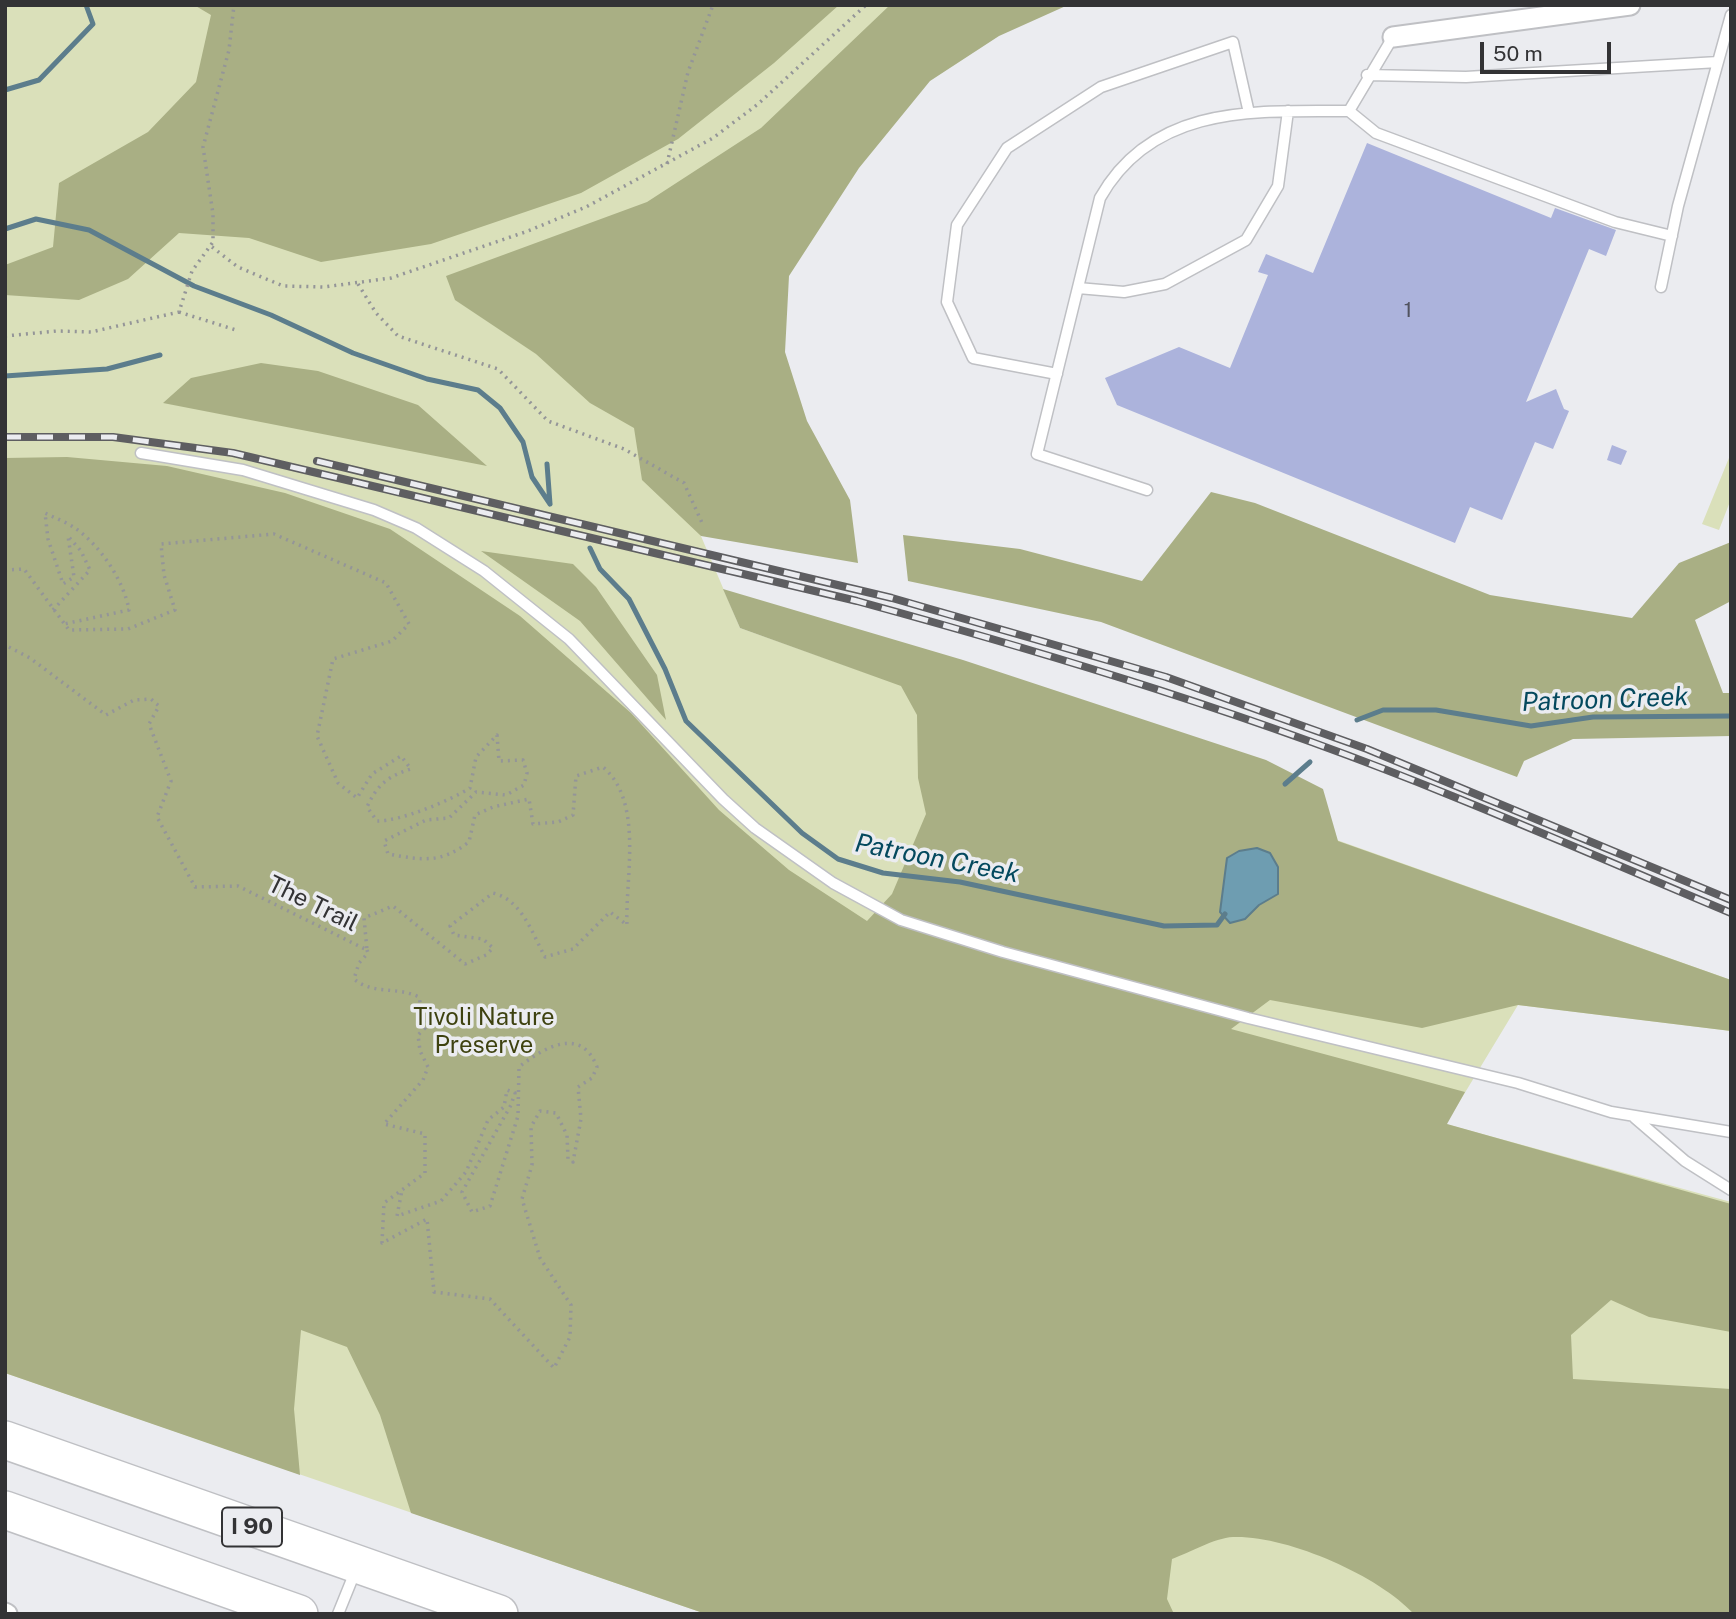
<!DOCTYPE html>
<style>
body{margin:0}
#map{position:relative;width:1736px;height:1619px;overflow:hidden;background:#ebecf0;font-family:"Public Sans",sans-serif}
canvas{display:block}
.frame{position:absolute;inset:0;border:7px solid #333335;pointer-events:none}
.scale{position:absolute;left:1480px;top:42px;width:131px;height:32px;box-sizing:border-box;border:4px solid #333335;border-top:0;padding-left:9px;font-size:21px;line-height:24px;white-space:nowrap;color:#333335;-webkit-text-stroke:5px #ebecf0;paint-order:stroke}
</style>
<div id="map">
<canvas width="1736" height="1619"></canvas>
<div class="frame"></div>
<div class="scale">50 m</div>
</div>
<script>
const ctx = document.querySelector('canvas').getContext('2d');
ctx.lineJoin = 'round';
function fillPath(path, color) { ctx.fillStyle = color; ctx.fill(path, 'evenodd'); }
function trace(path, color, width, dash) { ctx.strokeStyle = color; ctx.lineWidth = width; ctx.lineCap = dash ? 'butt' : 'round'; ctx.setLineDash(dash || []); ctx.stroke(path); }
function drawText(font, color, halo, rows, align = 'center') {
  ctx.font = font + ' "Public Sans",sans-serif'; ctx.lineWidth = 7; ctx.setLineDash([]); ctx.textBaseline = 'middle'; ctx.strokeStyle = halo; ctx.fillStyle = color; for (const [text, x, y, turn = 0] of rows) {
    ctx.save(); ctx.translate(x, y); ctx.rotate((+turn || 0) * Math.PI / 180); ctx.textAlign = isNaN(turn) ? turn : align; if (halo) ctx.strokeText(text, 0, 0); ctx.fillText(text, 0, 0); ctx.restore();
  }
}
const green = new Path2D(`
 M5 5H921L670 463 740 628 1731 980V1031L1518 1005 1446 1124 1731 1202V1614H706L5 1373Z
 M1731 453V499L1719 530 1702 524Z`);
const forest = new Path2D(`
 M194 5H839L774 63 678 139 581 193 431 244 321 262 249 238 179 233 128 279 79 300 5 295V265L53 247 59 183 148 132 196 82 211 15Z
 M890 5H1068L999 36 930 81 859 168 789 276 785 352 807 421 850 500 858 563 701 536 642 480 634 428 590 403 536 354 455 300 446 276 647 202 761 128Z
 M261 363 318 371 418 405 487 466 163 403 191 378Z
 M67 457 167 466 285 493 390 529 520 616 631 713 719 810 789 870 867 921 892 894 926 814 918 778 917 715 901 686 740 628 723 589 963 660 1266 760 1323 789 1338 841 1731 980V1031L1518 1005 1422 1028 1270 1000 1231 1029 1465 1092 1447 1124 1731 1204V1332L1649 1317 1611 1300 1571 1335 1573 1379 1731 1389V1614H1414C1378 1575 1286 1535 1233 1537 1214 1538 1189 1553 1172 1559L1167 1599 1174 1614H706L411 1513 380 1415 347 1347 301 1330 294 1409 300 1475 5 1373V458Z
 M1211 492 1255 503 1490 595 1632 618 1679 563 1731 542V601L1695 620 1723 693H1731V736L1573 739 1524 761 1517 777 1101 622 908 581 903 535 1020 549 1142 581Z
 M481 551 573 564 596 587 657 675 666 720 580 621Z`);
const water = new Path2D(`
 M1257 848 1270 853 1278 867V894L1259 905 1245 919 1230 923 1220 912 1227 858 1239 851Z`);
const stream = new Path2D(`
 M5 90 39 80 93 24 86 5
 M5 229 36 219 89 230 194 286 271 315 353 353 427 379 478 390 500 408 523 442 532 477 550 504
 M5 376 107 369 160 355
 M547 464 550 504
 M590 548 600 569 629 599 665 669 686 721 802 833 838 859 883 873 960 882 1164 926 1217 925 1225 914
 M1357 720 1383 710H1436L1531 726 1593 717 1731 716
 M1285 784 1310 762`);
const building = new Path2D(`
 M1367 143 1551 218 1555 208 1616 230 1606 256 1589 249 1526 402 1556 389 1564 409 1569 411 1553 449 1535 442 1502 520 1470 507 1455 543 1117 405 1105 378 1179 347 1230 368 1268 275 1258 272 1266 254 1313 273Z
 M1612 445 1627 451 1621 465 1607 460Z`);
const path = new Path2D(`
 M667 164 688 72 713 5
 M212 247 238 267 283 286 324 287 391 278 528 231 586 207 713 138 758 104 866 5
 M358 284 376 313 398 336 498 369 548 421 624 449 684 483 703 525
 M179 312 236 330
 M5 336 57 331 91 332 179 312 192 271 213 242V214L203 147 229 50 234 5
 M5 570 24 569 69 630 128 629 175 610 164 575 161 544 274 534 386 583 409 624 392 641 333 659 317 736 338 783 357 798 372 774 401 756 411 769C388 776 377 785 367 807L377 821C401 821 449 801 470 788L476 757 497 735 499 761 523 760 527 773 524 785 506 795 476 792 449 818 426 820 384 841 388 854C422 860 440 864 469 842L475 815 493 807 529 799 533 824 558 822 573 815 576 776 603 767C644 802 625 878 627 925L610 912 573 949 545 957C532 933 522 900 493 893L450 926 454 935 483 939 493 948 486 955 465 964 393 906 364 918 367 950 238 886 195 887 157 817 171 781 149 724 159 706 151 699 134 700 106 715 30 658 5 645
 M53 610 90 570 81 551 68 536 74 577 63 584 48 539 45 513C55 518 66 522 75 528 100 545 124 581 129 610L64 624
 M367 950 368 953 359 963 354 979C373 995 396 986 419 997L425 1028 418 1035 420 1051 428 1067 423 1080 384 1124 425 1134V1173L384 1203 382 1243 427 1219 434 1292 490 1299 554 1368 570 1337 571 1305 540 1258 522 1199 532 1165 531 1127 540 1111 556 1113 567 1135 568 1159 573 1162 581 1119 578 1087 592 1078 597 1067C581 1025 543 1048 519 1067L518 1116 490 1206 472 1212 462 1192 511 1105 515 1093 507 1090 504 1107 488 1120 466 1172 441 1201 397 1216 402 1190`);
const service = new Path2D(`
 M1393 37 1349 111 1376 133 1615 222 1672 236
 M1367 75 1466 77 1718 62
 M1661 287 1678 206 1731 15
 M1078 288 1124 292 1165 284 1246 240 1278 186 1288 111
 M1057 374 973 358 947 302 957 225 1007 148 1101 87 1233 42 1249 113
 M141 453 243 470 374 510 416 528 484 571 569 639 723 799 755 828 833 883 901 920 1003 952 1248 1018 1518 1083 1611 1112 1731 1132
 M1147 490 1037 454 1100 198C1153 104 1255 111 1349 111
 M1635 1118 1685 1161 1731 1190
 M338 1614 355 1572`);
const minor = new Path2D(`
 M1393 37 1630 5
 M5 1613 7 1614`);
const motorway = new Path2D(`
 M5 1440 499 1614
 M5 1510 299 1614`);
const rail = new Path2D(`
 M5 437H113L233 453 857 601C1058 656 1259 717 1452 796 1546 834 1638 874 1731 913
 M317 461 892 598 1166 677 1367 749 1731 900`);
const numberNames = [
 ["1",1408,311]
];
const shields = [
 [252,1527,60]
];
const shieldNames = [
 ["I 90",252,1527]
];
const streetNames = [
 ["The Trail",313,904,26]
];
const parkNames = [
 ["Tivoli Nature",484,1018],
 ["Preserve",484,1046]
];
const waterNames = [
 ["Patroon Creek",1605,700,-2],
 ["Patroon Creek",937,859,11]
];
fillPath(green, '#dae0ba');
fillPath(forest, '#a9af84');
fillPath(water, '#6e9db1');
trace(water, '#5c7d8c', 2);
trace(stream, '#5c7d8c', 5);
fillPath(building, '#acb3dc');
trace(service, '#bfc0c4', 13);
trace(minor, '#bfc0c4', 23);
trace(motorway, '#bfc0c4', 40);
trace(path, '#949598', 3.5, [2, 5]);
trace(service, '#fff', 10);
trace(minor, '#fff', 19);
trace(motorway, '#fff', 37);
trace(rail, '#5e5e61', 8);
trace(rail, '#ebecf0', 5, [16]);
drawText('21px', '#51535f', null, numberNames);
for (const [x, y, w] of shields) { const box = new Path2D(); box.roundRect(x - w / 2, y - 19.5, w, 39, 5); ctx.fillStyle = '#ebecf0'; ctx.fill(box); trace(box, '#333335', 2); }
drawText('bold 23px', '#333335', null, shieldNames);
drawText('24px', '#333335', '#ebecf0', streetNames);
drawText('24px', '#3e4210', '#ebecf0', parkNames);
drawText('italic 26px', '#04495e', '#ebecf0', waterNames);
</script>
